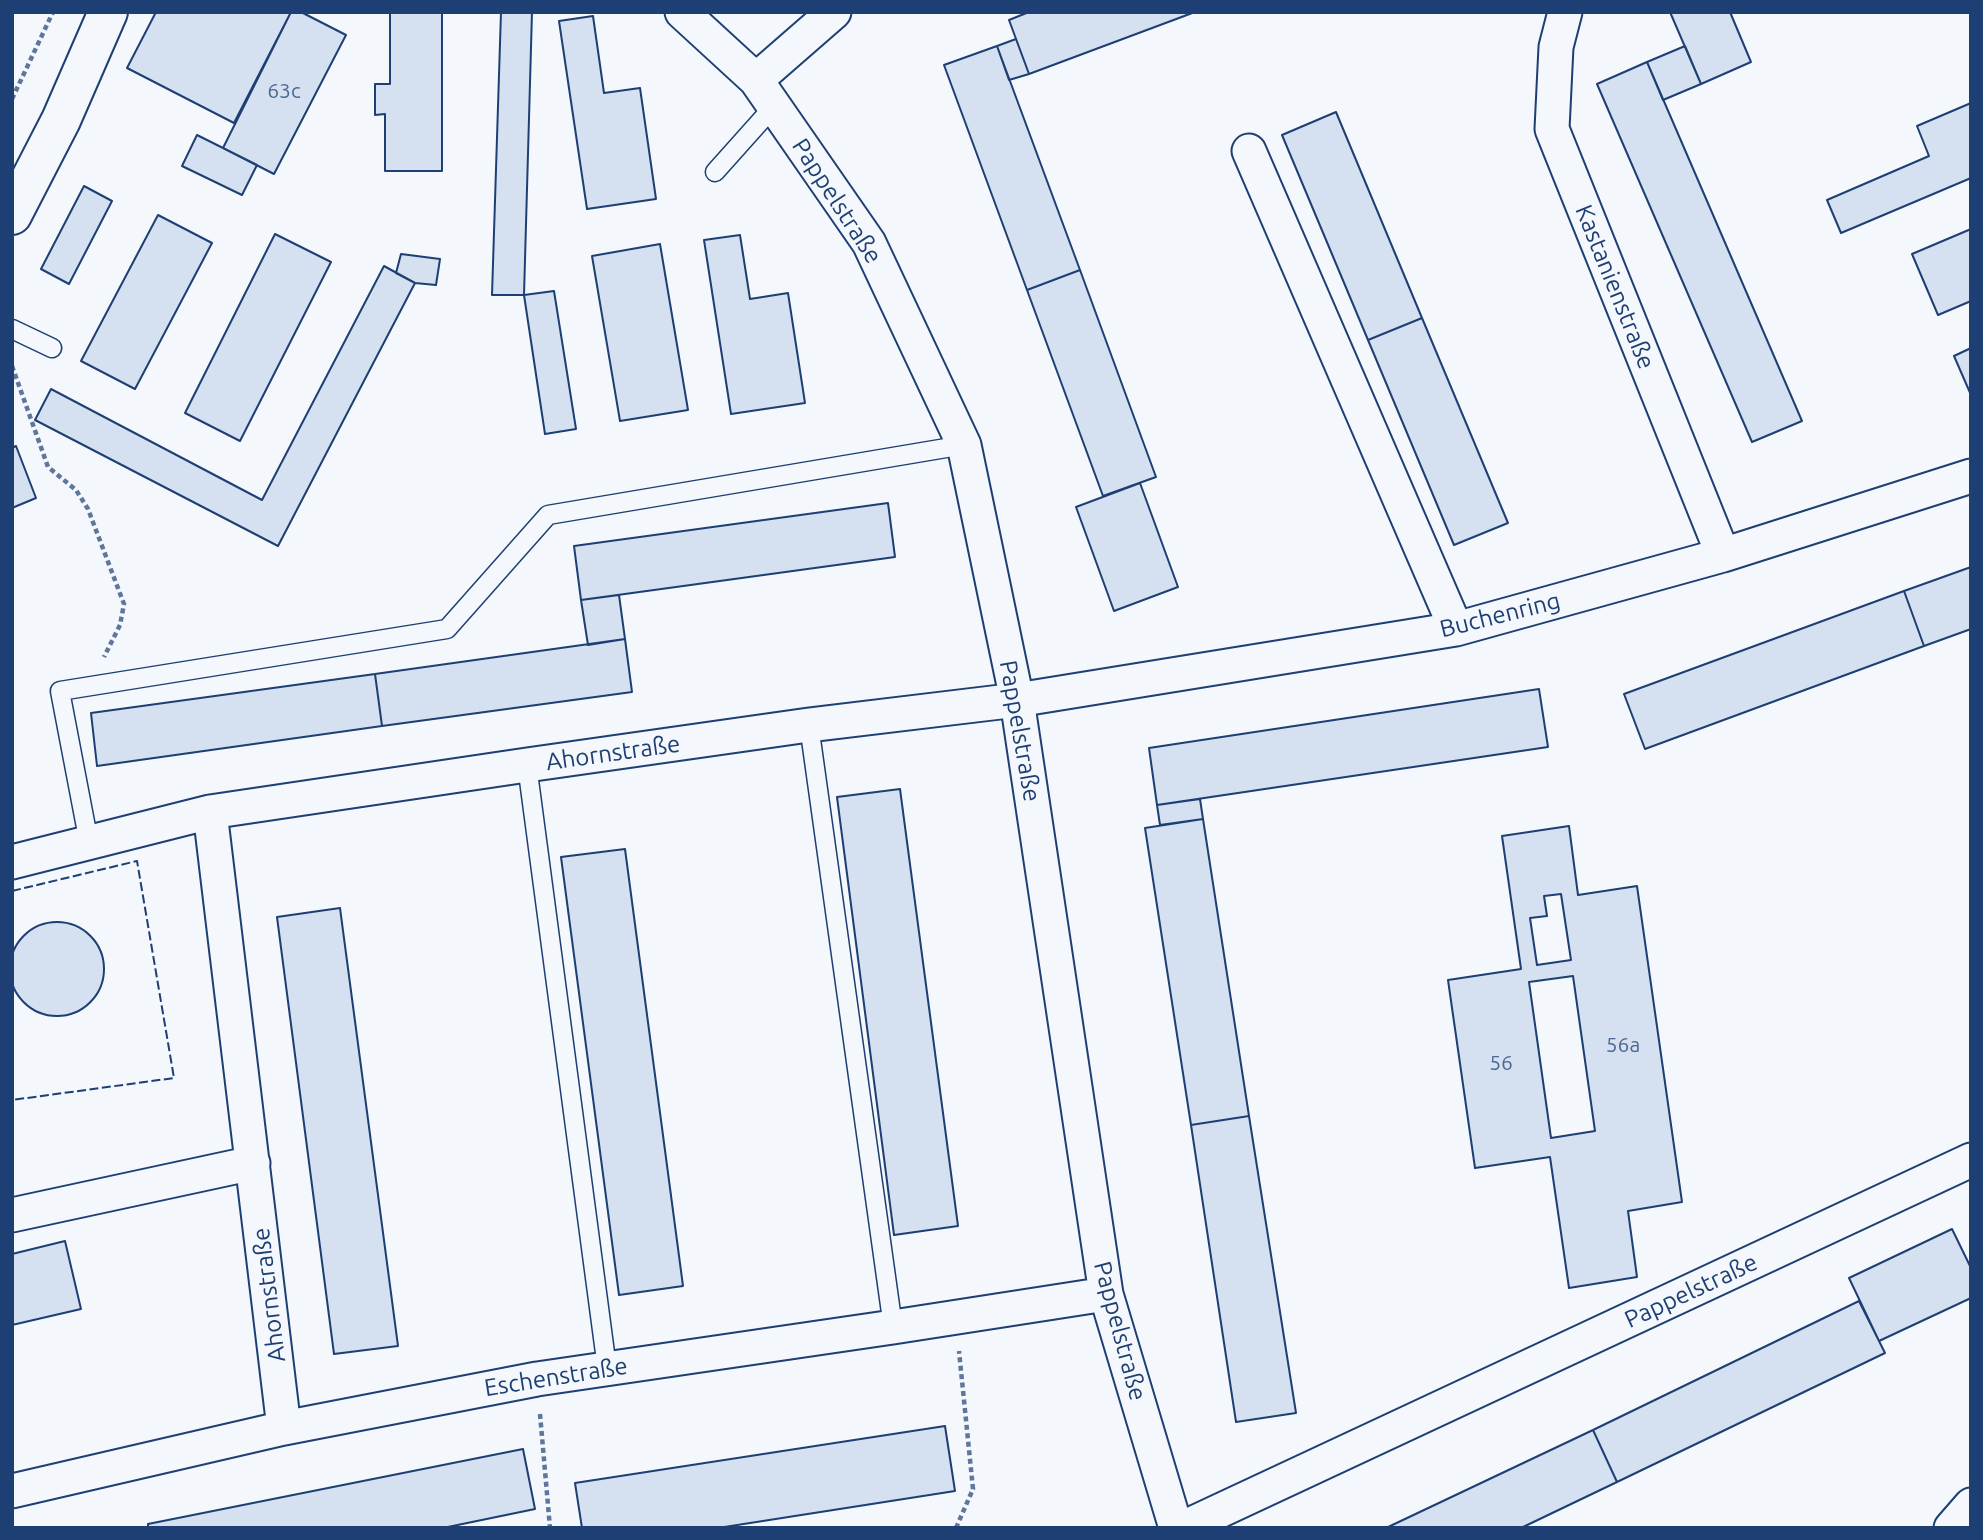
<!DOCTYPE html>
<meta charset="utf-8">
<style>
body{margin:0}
#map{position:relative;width:1983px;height:1540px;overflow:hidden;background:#f4f7fb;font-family:Ubuntu,sans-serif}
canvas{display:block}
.frame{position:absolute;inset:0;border:14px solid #1d3f73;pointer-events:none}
</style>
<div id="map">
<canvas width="1983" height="1540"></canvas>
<div class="frame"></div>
</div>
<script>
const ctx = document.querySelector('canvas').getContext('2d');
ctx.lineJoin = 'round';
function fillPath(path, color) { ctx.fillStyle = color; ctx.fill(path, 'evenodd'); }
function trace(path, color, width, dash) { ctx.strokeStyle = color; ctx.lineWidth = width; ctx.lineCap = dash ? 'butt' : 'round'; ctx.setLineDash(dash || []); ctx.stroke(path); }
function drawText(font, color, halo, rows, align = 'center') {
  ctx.font = font + ' Ubuntu,sans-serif'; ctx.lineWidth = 5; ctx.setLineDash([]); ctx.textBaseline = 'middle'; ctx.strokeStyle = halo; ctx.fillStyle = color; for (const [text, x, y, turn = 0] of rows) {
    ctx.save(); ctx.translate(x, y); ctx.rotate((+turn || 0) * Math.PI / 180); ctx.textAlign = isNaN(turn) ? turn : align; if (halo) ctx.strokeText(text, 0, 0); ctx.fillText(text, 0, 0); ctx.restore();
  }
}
const building = new Path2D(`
 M156 12H291L234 123 127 68Z
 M291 12H301L346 35 274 174 223 148Z
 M390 12H442V171H385V114L375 115V84H390Z
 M501 12H532L524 295H492Z
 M1029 12H1195L1029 74 1009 20Z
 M1670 12H1730L1751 62 1701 84Z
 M593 16 604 93 640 88 656 199 587 209 559 21Z
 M1016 39 1029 74 1009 80 997 46Z
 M997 46 1080 270 1027 290 944 65Z
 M1685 46 1701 84 1663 100 1647 62Z
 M1647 62 1802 421 1752 442 1597 84Z
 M1971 103V178L1841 233 1827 200 1929 156 1917 126Z
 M1336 112 1422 318 1368 340 1282 135Z
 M197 135 257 165 242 195 182 166Z
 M84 186 112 201 69 284 41 269Z
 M158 215 212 243 135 389 81 361Z
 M1971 229V301L1938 315 1912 254Z
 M275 234 331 262 240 441 185 413Z
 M740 235 750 299 788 293 805 403 731 414 704 240Z
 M660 244 688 410 620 421 592 256Z
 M401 254 440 259 436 285 415 283 396 273Z
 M384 266 415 283 278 546 35 420 51 389 262 500Z
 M1080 270 1156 477 1103 496 1027 290Z
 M554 291 576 429 545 434 524 295Z
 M1422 318 1508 523 1454 545 1368 340Z
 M1971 348V395L1954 356Z
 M16 446 36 498 12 508V448Z
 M1140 483 1178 587 1114 611 1076 507Z
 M888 503 895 557 581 600 574 546Z
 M1971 567V629L1924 646 1904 591Z
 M1904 591 1924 646 1645 749 1624 694Z
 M619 595 625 639 588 645 581 600Z
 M625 639 632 692 382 726 375 674Z
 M375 674 382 726 97 766 91 713Z
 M1539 689 1548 747 1157 805 1149 748Z
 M900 789 958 1226 894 1235 837 797Z
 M1200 799 1203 819 1160 825 1157 805Z
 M1203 819 1249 1116 1191 1125 1145 828Z
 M1569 826 1578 895 1637 886 1682 1202 1628 1211 1637 1277 1569 1288 1550 1157 1475 1168 1448 980 1521 969 1502 836ZM1561 894 1571 960 1537 965 1530 918 1547 916 1544 896ZM1573 976 1595 1131 1551 1138 1529 982Z
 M625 849 683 1286 619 1295 561 857Z
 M340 908 398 1346 334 1354 277 917Z
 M10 969a47 47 0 1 1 94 0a47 47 0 1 1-94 0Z
 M1249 1116 1296 1413 1236 1422 1191 1125Z
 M1952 1229 1971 1268V1298L1879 1341 1849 1278Z
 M65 1241 81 1309 12 1325V1254Z
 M1859 1301 1885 1353 1617 1482 1593 1430Z
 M945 1426 955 1491 718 1528H582L575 1483Z
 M1593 1430 1617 1482 1521 1528H1386Z
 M523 1449 535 1509 443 1528H148V1524Z`);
const path = new Path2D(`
 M12 99 53 12
 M12 366 48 467 76 490 88 509 124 604 120 625 104 657
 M540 1414 550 1528
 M956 1528 973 1489 959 1351`);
const lane = new Path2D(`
 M715 172 774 106
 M12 329 52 348
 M809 725 893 1327
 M527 765 607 1368
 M89 843 60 691 447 629 548 515 964 445`);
const street = new Path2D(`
 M682 12 756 80 869 243 964 445 1017 700 1106 1294 1176 1528
 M1565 12 1556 47 1552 129 1723 555
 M756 80 834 12
 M1249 151 1456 629
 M210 812 284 1428
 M12 862 210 812 527 765 809 725 1017 700 1456 629 1723 555 1971 476
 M12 1215 253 1163
 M12 1491 284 1428 537 1379 893 1327 1106 1294
 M1183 1528 1971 1160
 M1951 1528 1971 1505`);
const secondary = new Path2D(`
 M12 215 61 120 108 12`);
const fence = new Path2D(`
 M12 891 137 861 174 1078 12 1100`);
const numberNames = [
 ["63c",284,91],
 ["56a",1623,1045],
 ["56",1501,1063]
];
const streetNames = [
 ["Pappelstraße",837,201,57],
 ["Kastanienstraße",1615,287,68],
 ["Buchenring",1500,615,-14],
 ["Pappelstraße",1020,731,80],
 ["Ahornstraße",613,753,-8],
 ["Pappelstraße",1691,1291,-25],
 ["Ahornstraße",269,1295,-97],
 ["Pappelstraße",1120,1331,75],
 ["Eschenstraße",556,1377,-9]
];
fillPath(building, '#d5e0f0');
trace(building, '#1d3f73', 2);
trace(lane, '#1d3f73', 21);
trace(street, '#1d3f73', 37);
trace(secondary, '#1d3f73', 42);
trace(path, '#5e769c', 4.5, [5, 3.5]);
trace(lane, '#f4f7fb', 18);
trace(street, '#f4f7fb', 33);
trace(secondary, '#f4f7fb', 38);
trace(fence, '#1d3f73', 2, [9, 3.5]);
drawText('21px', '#4b6792', null, numberNames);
drawText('24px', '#1d3f73', '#f4f7fb', streetNames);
</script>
